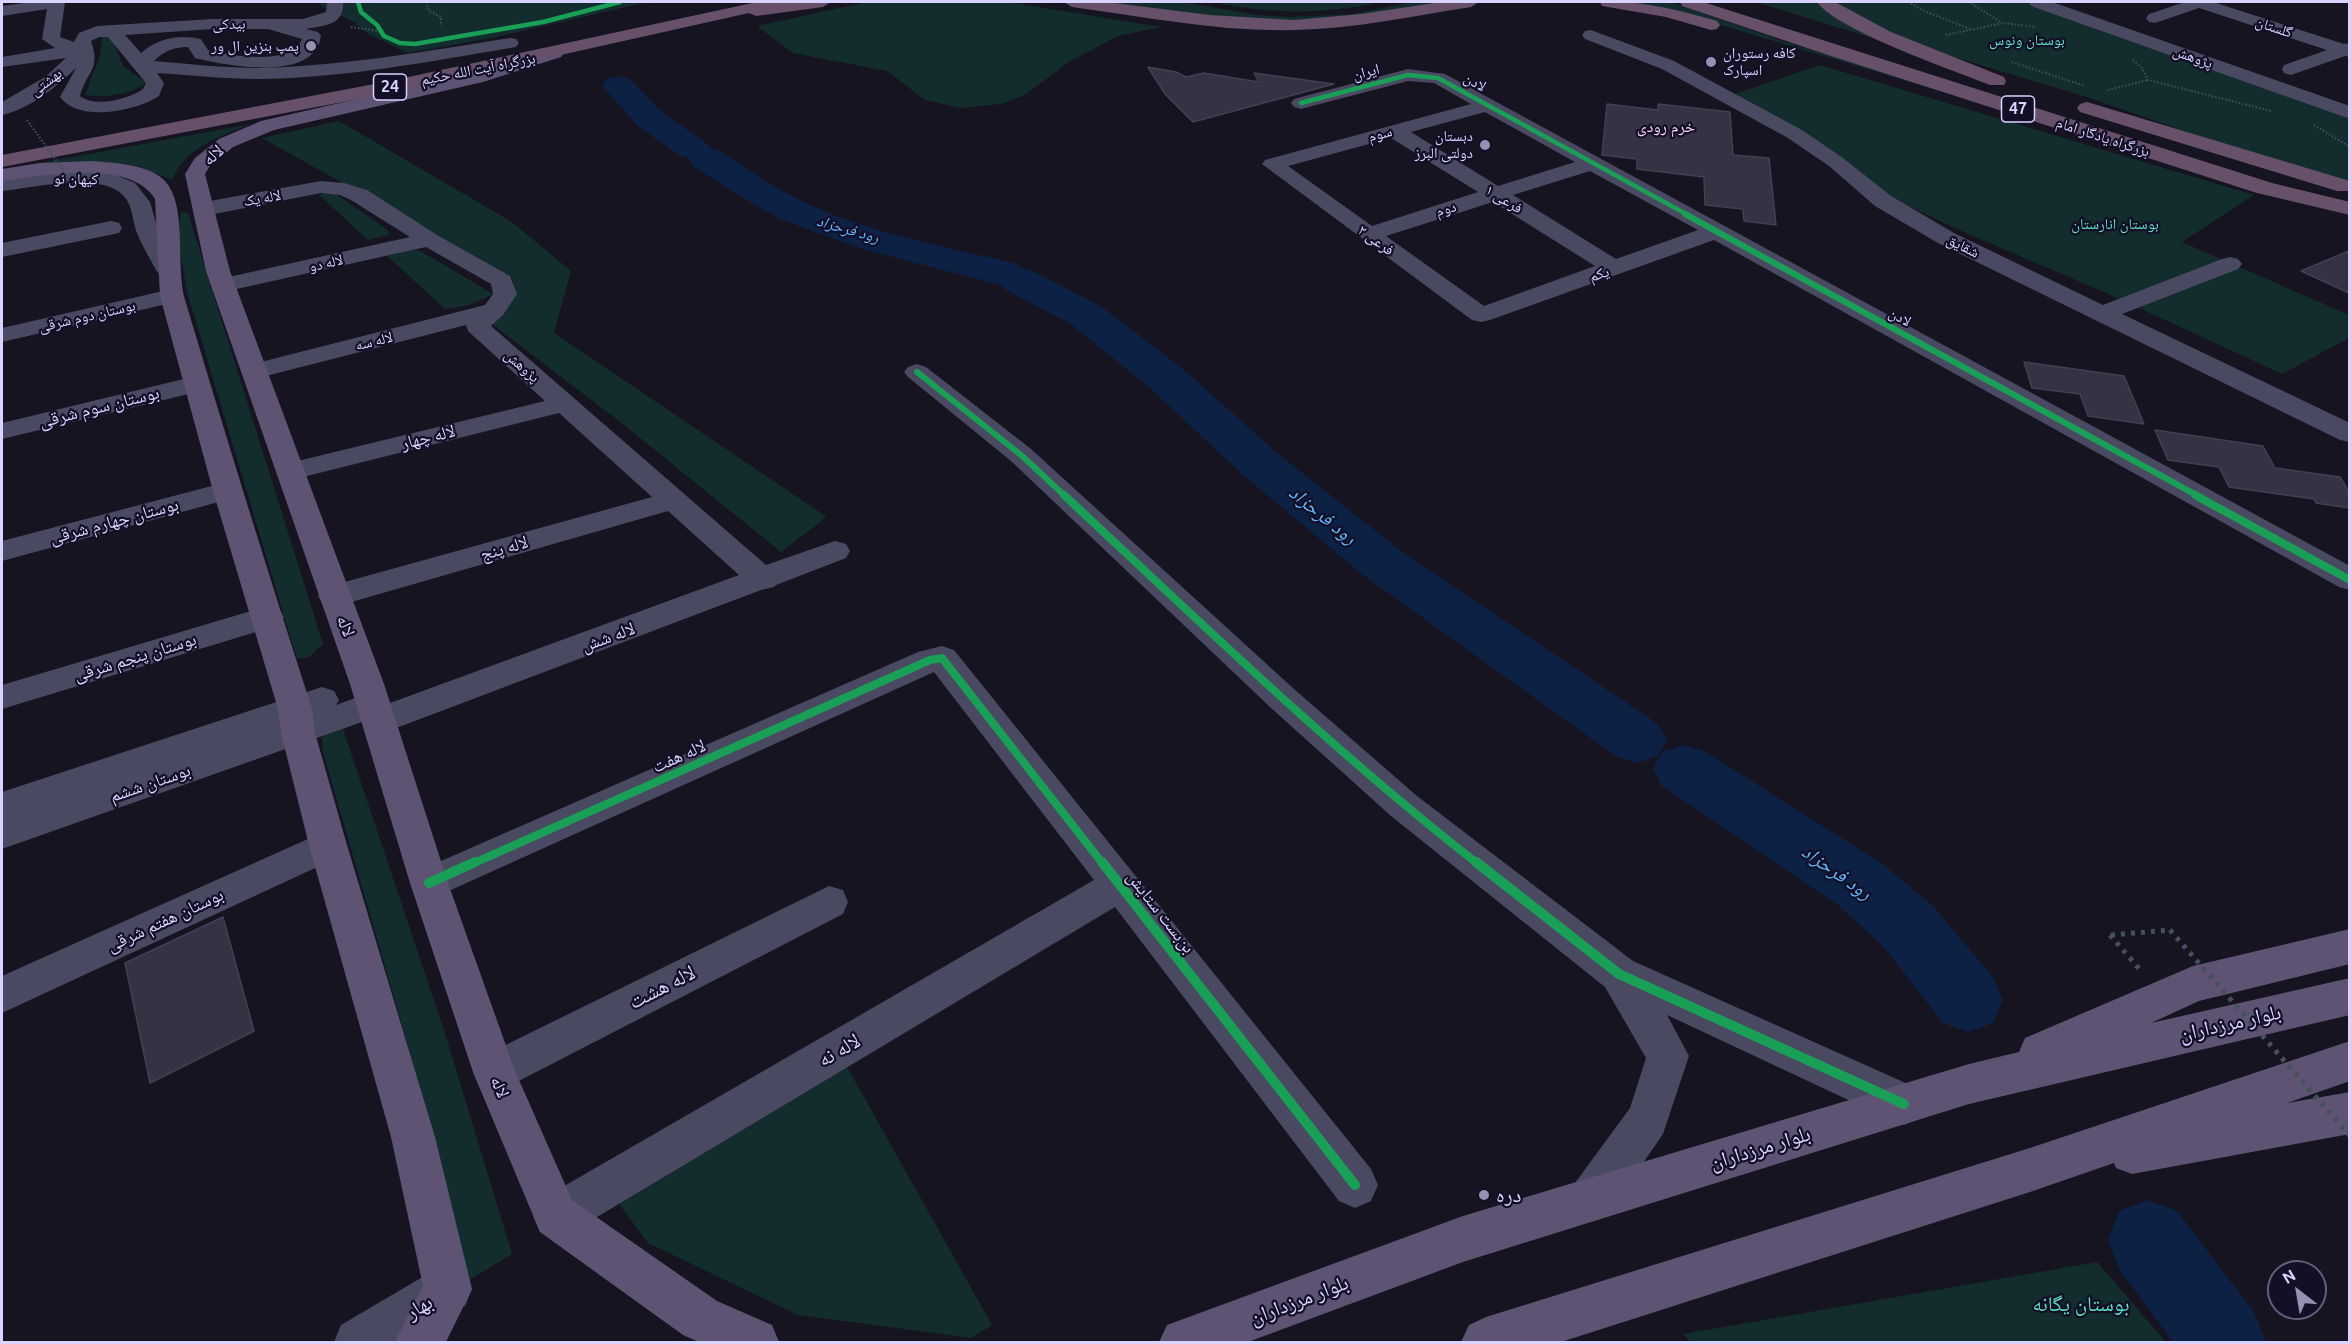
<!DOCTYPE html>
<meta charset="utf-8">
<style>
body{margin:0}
#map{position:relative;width:2351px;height:1344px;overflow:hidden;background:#161421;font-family:Ubuntu,sans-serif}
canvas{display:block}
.frame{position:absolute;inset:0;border:3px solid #d9d4ff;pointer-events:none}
.north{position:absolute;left:2267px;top:1260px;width:60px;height:60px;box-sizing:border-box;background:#130f26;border:2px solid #625e7d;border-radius:50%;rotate:329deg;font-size:16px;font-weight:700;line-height:24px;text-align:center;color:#d9d4ff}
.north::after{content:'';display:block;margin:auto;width:21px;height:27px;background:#9591b1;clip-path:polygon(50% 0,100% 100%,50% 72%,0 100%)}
</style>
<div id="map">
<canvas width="2351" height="1344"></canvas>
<div class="frame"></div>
<div class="north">N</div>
</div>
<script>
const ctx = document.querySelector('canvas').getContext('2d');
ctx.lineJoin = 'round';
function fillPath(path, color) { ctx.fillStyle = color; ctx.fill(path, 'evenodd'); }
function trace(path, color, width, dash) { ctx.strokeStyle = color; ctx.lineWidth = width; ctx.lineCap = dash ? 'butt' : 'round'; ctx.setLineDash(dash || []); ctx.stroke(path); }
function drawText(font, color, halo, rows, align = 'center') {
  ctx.font = font + ' Ubuntu,"Noto Naskh Arabic",sans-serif'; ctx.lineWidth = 4.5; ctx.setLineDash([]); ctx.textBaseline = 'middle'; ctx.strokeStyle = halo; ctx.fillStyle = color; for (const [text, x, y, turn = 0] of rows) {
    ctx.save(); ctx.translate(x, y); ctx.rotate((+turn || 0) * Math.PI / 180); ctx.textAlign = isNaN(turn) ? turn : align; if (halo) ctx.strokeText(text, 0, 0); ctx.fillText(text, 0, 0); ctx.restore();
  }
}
const green = new Path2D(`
 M320 2H648L496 37 408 53 368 34 354 22 321 6Z
 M867 2H1008L1161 27 1118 36 1069 62 1025 95 1001 104 961 108 925 100 887 71 793 53 757 26Z
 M1098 2H1183L1257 15 1291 17 1352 14 1413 2H1450C1404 9 1359 18 1313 21 1241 25 1168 10 1098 2Z
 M1214 2H1379C1328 15 1266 14 1214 2Z
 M1628 2H1670L1783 41 2059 127 1688 15Z
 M1756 2H1816L1827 10 1936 58Z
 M1832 2H2034L2349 119V181L2193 134 2090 98 1934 51 1913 43Z
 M103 33 111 36 123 66 147 83C126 95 109 98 85 95L100 55Z
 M1820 65 2254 195 2182 242 2349 315V338L2282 374 2120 299 1959 230 1900 202 1732 95Z
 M339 121 512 222 571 271 554 333 827 517 781 552 619 421 493 325 516 293 512 278 262 138Z
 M251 124C221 136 185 147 172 180L140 167 119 164 18 167Z
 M335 193 389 231 388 235 368 240 318 194Z
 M181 212 188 213 323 644 309 657 297 659 187 292 178 237Z
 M415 249 424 253 493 294 470 305 445 309 387 256Z
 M341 723 444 1030 512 1254 463 1284 408 1046 323 752 321 730Z
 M846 1065 992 1325 972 1338 798 1315 648 1243 619 1204Z
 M2097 1262 2166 1342H1690L1683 1334Z`);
const river = new Path2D(`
 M618 76 630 79 663 113 705 142 710 148 719 150C748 169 777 190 810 205 875 234 948 247 1017 264L1020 268 1032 271 1101 306 1183 369 1276 452 1401 551 1658 724 1667 740 1658 756 1637 763 1616 756 1363 575 1242 474 1151 389 1071 324 1004 289 1001 285 866 250 782 220 743 198 693 166 689 158 681 156 639 127 602 86 606 79Z
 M1684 745 1706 752 1884 865 1932 905 1993 977 2003 1000 1993 1023 1968 1032 1943 1023 1884 947 1838 905 1662 786 1653 769 1662 752Z
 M2148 1200 2177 1211 2254 1312 2266 1342H2173L2119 1269 2108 1240 2119 1211Z`);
const building = new Path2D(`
 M1148 67 1176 72 1186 77 1204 73 1259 82 1254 73 1334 84 1193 122 1165 94Z
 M1607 104 1658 110V104L1730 112 1733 155 1769 158 1776 225 1744 221 1743 209 1705 205 1704 177 1637 169V159L1602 155Z
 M2349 251V293L2301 271Z
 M2024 362 2124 376 2144 424 2088 416 2080 394 2032 388Z
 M2155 430 2263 446 2275 468 2340 477 2349 492V508L2316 503 2314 499 2229 487 2219 467 2168 460Z
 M223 917 254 1031 150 1083 125 963Z`);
const pathFar1 = new Path2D(`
 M426 2 429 11 441 17V26
 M1908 2 1924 11 1970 29
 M1969 2 2002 23
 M351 27 379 31
 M1946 35 2003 23 2036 27
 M2133 60 2142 68 2148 80 2271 111
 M2012 62 2085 86
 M2108 90 2148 80
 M2314 125 2350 147`);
const path = new Path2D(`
 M2110 935 2141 971
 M2111 935 2170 930`);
const minor = new Path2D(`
 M32 2H65L60 37 74 42 79 33 97 26 213 19H303L326 12 327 2H343C344 26 325 25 306 29L318 32 321 36C320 40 319 46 316 49 297 79 223 65 195 58L188 47C174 47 164 51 154 61 189 64 224 68 259 68 344 66 427 51 510 38L516 39 519 43 516 47 510 48C427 62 343 78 258 79 224 79 191 75 157 73L164 83 159 96C136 111 79 123 60 97L76 68C56 87 30 109 2 115V102L45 77 66 58 2 67V57L55 48 42 39 47 9 2 16V6ZM213 29H268L302 39C293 66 230 56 208 50L201 39C180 34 157 38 141 53L125 35ZM99 37H108L146 83 143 89C129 99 95 108 80 96 87 70 101 71 91 41Z
 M2029 2H2052L2350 106V119L2031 6Z
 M2185 2H2213L2344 44 2350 43V57L2345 56 2291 75 2284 73 2282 69 2284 65 2327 50 2199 8 2155 23 2149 22 2146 18 2149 14Z
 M1591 30 1674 61 1802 130 1843 158 1891 196 1954 233 2103 305 2222 259 2230 257 2238 259 2242 264 2238 269 2122 314 2350 423V442L2340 440 1938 243 1875 206 1829 166 1788 138 1662 69 1585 39 1582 35 1585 31Z
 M1408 69 1445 74 2350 566V590L2339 587 1714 240 1490 320 1481 322 1472 320 1262 164 1265 160 1471 104 1434 83 1408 81 1301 109 1294 107 1291 103 1294 99ZM1485 112 1575 162 1498 186 1411 132ZM1391 138 1478 192 1372 226 1288 166ZM1590 171 1698 230 1616 259 1513 195ZM1493 202 1595 266 1484 306 1386 236Z
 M74 170 113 174 135 183 150 202 159 233 180 270 176 275 168 277 160 275 156 270C150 258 142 246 137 233 133 223 133 212 128 202 111 168 32 188 2 191V179Z
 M321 181 344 183 367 190 437 235 510 276 517 294 503 315 491 326 766 565 835 541 846 544 850 551 846 558 776 585 774 587 761 590 391 730 379 734 367 730 362 722 2 849V792L322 687 334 691 339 700 336 705 374 691 386 695 390 703 739 575 668 511 334 607 323 604 318 596 323 588 652 497 559 413 291 480 281 477 277 471 281 465 545 401 468 331 466 325 254 379 245 376 241 371 245 366 485 305 493 294 491 284 426 247 223 292 215 290 211 285 215 280 410 237 351 200 340 195 321 193 204 216 196 214 193 209 196 204 204 202Z
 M111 221 119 223 122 228 119 233 2 257V243Z
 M172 289 180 291 184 296 180 301 2 342V328Z
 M917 364 926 367 1031 449 1294 689 1417 796 1633 961 1919 1089 1926 1104 1919 1119 1904 1125 1889 1119 1667 1015 1689 1056 1663 1134 1607 1215 1591 1222 1575 1215 1568 1199 1575 1183 1630 1108 1646 1058 1605 987 1391 816 1270 707 1011 461 908 377 904 372 908 367Z
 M196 376 205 378 209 384 205 390 2 439V423Z
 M227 482 237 485 241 491 237 497 2 561V541Z
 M268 606 279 609 284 617 279 625 2 709V685Z
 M942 646 954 650 1371 1169 1378 1185 1371 1201 1355 1208 1339 1201 1115 907 572 1232 556 1239 540 1232 533 1216 540 1200 1094 880 934 672 442 894 429 899 416 894 410 883 416 872 918 652Z
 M328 830 341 834 347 845 341 856 2 1013V976Z
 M829 886 843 890 848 902 843 914 509 1086 494 1092 479 1086 473 1072 479 1058Z
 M448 1265 465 1272 472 1289 465 1306 404 1342H334L341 1325 431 1272Z`);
const major = new Path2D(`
 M555 48 561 49 564 53 561 57 483 82 274 130 233 147 210 166 205 174 230 271 384 684 448 883 515 1071 572 1200 717 1301 772 1325 779 1342H699L683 1335 540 1232 473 1072 410 883 350 684 206 271 185 174 195 158 219 139 261 121 471 73Z
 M92 161C114 163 149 164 165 181 188 206 175 266 185 300 226 437 268 573 312 709L315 733 347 845 435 1137 472 1289 446 1342H395L423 1286 391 1137 309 845 281 733 278 709 213 491 160 296 155 199C130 158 42 176 2 181V169L40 163Z
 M2350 929V964L2199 1001 2151 1023 2350 978V1015L1969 1104 1463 1262 1248 1342H1159L1167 1325 1463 1216 1969 1064 2019 1052 2025 1038 2193 966Z
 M2350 1041V1081L2287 1103 2350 1092V1134L2132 1174 2116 1168 2114 1163 2030 1192 1561 1342H1461L1469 1325 1486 1317 2030 1148Z`);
const highway = new Path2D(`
 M757 2H831L823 7 756 16 749 13 390 93 2 167V155L390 81Z
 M1064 2H1106L1210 15 1294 20 1361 14 1441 2H1479L1471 7C1412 16 1354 29 1294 30 1220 32 1146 17 1072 7Z
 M1600 2C1640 0 1679 10 1717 21L1720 25 1717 29 1711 30 1666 17 1602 6Z
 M1680 2H1703L2272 183 2350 202V215L2257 193 1828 55 1682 6Z
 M1817 2H1835L1891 32 2004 77 2006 81 2004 85H1990C1953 70 1838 31 1817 2Z
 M2087 102 2350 181V191H2337L2080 112 2077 108 2080 104Z`);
const pathBridgeFar1 = new Path2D(`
 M27 120 74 185`);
const pathBridge = new Path2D(`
 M2170 930 2350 1136`);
const cyclewayFar3 = new Path2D(`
 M358 2 361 12 377 25 384 36 400 43 415 44 543 22 620 2
 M1301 103 1408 75 1438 78 1688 215`);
const cyclewayFar2 = new Path2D(`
 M1685 214 2198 496
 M917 372 1021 455 1065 496`);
const cyclewayFar1 = new Path2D(`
 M1064 495C1199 621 1332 750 1478 864
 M2195 495 2350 580
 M472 864 930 660 942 658 1103 864`);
const cycleway = new Path2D(`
 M1102 862 1355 1185
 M1476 862 1619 974 1904 1104
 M429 883 475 862`);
const markers = [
 [311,46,6,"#9591b1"],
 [1711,62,6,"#9591b1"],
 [1485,145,6,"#9591b1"],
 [1484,1195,6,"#9591b1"]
];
const farStreetnames = [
 ["بیدکی",229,24,-1],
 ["گلستان",2274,27,19],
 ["پژوهش",2193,57,20],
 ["بزرگراه آیت الله حکیم",478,69,-11],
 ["ایران",1366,72,-15],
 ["بهشتی",46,82,-37],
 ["لادن",1475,82,29],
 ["سوم",1380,134,-16],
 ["بزرگراه یادگار امام",2103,137,18],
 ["کیهان نو",76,179,1],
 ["لاله یک",262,198,-10],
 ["فرعی ۱",1504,199,32],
 ["دوم",1446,209,-17],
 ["فرعی ۲",1376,240,36],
 ["شقایق",1963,246,26],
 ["لاله دو",326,263,-13],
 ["یکم",1599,274,-19],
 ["بوستان دوم شرقی",87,316,-13],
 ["لادن",1900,317,29],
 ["لاله سه",374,341,-14],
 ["پژوهش",522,366,41]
];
const farParknames = [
 ["بوستان ونوس",2027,40],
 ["بوستان انارستان",2115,224]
];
const farPoinames = [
 ["پمپ بنزین ال ور",299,46],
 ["کافه رستوران",1723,53,"left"],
 ["اسپارک",1723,70,"left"],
 ["دبستان",1473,136],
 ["دولتی البرز",1473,153]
];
const shields = [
 [390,87,33],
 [2018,109,33]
];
const shieldNames = [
 ["24",390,87],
 ["47",2018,109]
];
const farNeighbourhoodnames = [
 ["خرم رودی",1666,127]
];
const farWaternames = [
 ["رود فرحزاد",848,229,16]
];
const streetNames = [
 ["لاله",213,155,-42],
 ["بوستان سوم شرقی",99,407,-14],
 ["لاله چهار",428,437,-14],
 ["بوستان چهارم شرقی",114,521,-15],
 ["لاله پنج",504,548,-16],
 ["لاله",346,626,69],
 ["لاله شش",608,637,-20],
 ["بوستان پنجم شرقی",135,657,-17],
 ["لاله هفت",679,756,-24],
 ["بوستان ششم",150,783,-19],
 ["بن‌بست ستایش",1161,912,52],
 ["بوستان هفتم شرقی",165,920,-25],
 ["لاله",500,1087,67]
];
const waterNames = [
 ["رود فرحزاد",1323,515,39],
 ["رود فرحزاد",1837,872,35]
];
const nearStreetnames = [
 ["لاله هشت",662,987,-27],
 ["بلوار مرزداران",2230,1023,-13],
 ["لاله نه",839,1050,-30],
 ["بلوار مرزداران",1760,1148,-17],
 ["بلوار مرزداران",1299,1300,-21],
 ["بهار",419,1307,-31]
];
const nearPoinames = [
 ["دره",1496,1195]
];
const nearParknames = [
 ["بوستان یگانه",2081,1304]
];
fillPath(green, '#132c2d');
fillPath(river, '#0d2144');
fillPath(building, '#343243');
trace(building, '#433f54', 1.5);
trace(pathFar1, '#44505f', 2, [1.5, 2]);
trace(path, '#44505f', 5, [4, 6]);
fillPath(minor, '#4a4962');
fillPath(major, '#5e5373');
fillPath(highway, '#67516a');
trace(pathBridgeFar1, '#44505f', 2, [1.5, 2]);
trace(pathBridge, '#44505f', 5, [4, 6]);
trace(cyclewayFar3, '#1a9f57', 4.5);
trace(cyclewayFar2, '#1a9f57', 6);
trace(cyclewayFar1, '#1a9f57', 8);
trace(cycleway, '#1a9f57', 10);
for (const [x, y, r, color] of markers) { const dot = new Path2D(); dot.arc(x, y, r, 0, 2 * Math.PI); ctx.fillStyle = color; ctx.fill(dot); trace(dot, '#130f26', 2); }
drawText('15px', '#d9d4ff', '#130f26', farStreetnames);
drawText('15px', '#5fe0c0', '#130f26', farParknames);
drawText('15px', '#d9d4ff', '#130f26', farPoinames, 'right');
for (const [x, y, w] of shields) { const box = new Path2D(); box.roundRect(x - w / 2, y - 13, w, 26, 4.5); ctx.fillStyle = '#130f26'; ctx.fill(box); trace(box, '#d9d4ff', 1.5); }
drawText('bold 16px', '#d9d4ff', null, shieldNames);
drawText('16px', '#ffd6f0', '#130f26', farNeighbourhoodnames);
drawText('italic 16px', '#62b6ff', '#130f26', farWaternames);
drawText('18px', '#d9d4ff', '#130f26', streetNames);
drawText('italic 20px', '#62b6ff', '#130f26', waterNames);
drawText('21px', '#d9d4ff', '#130f26', nearStreetnames);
drawText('21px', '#d9d4ff', '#130f26', nearPoinames, 'left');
drawText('21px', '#5fe0c0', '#130f26', nearParknames);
</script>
